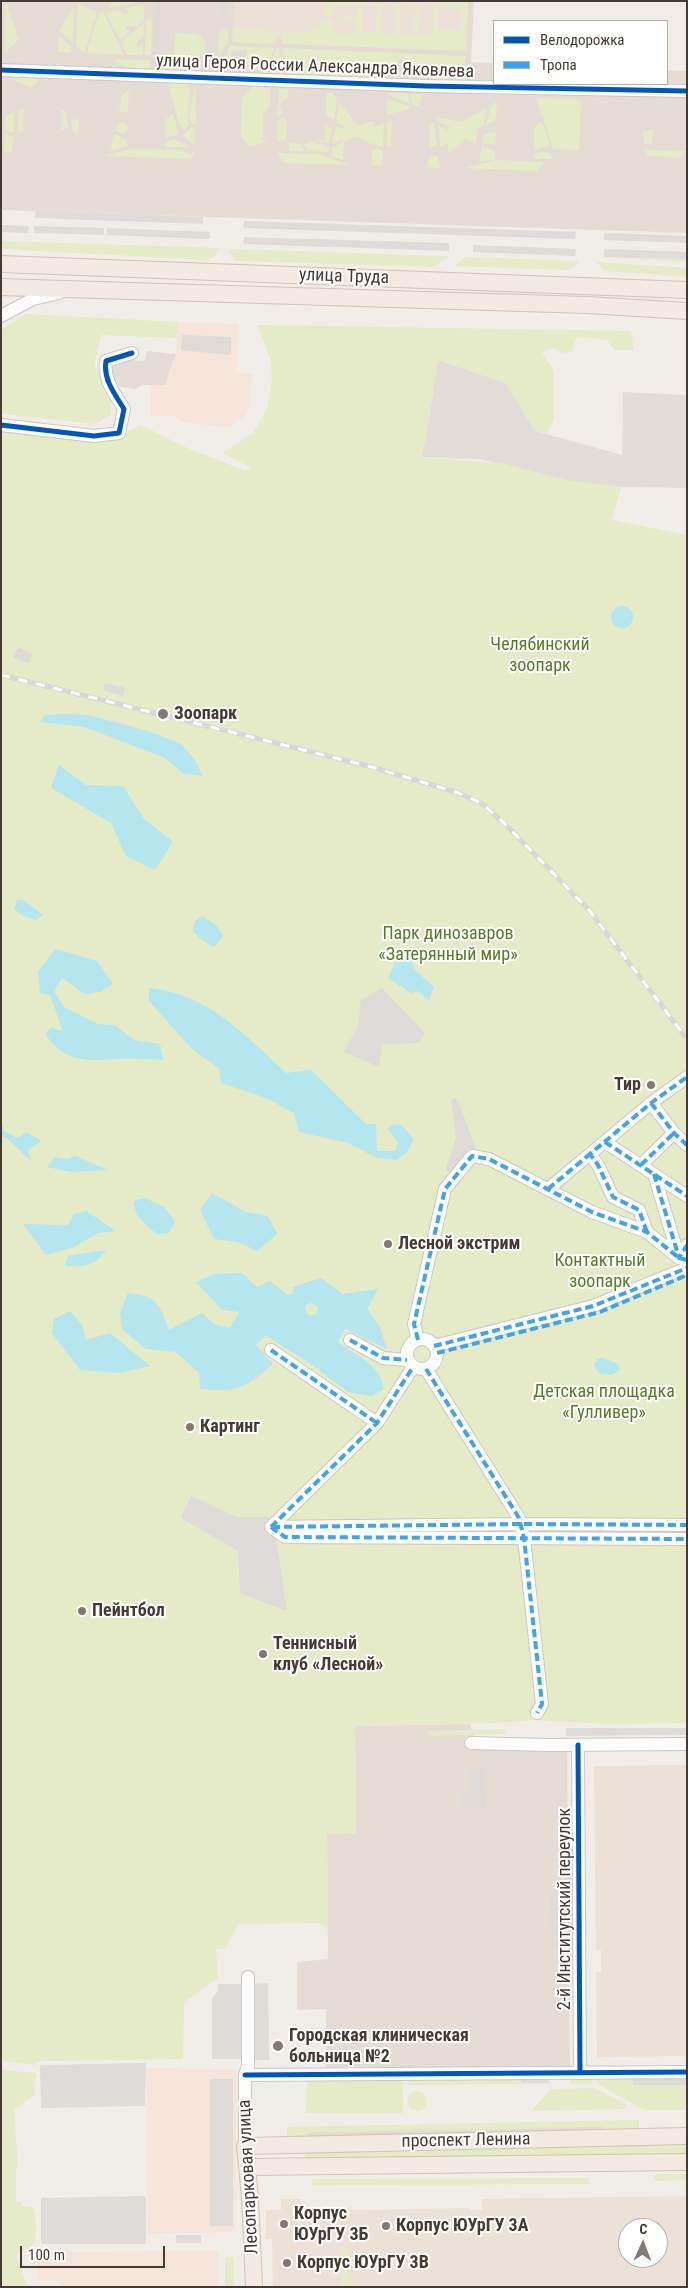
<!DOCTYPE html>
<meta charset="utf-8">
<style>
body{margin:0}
#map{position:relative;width:688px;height:2288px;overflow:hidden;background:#f0ece8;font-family:"Roboto Condensed",sans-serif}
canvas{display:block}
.frame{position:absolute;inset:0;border:2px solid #463b34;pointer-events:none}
.legend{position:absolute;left:493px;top:20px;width:175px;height:65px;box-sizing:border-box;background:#fff;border:1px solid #b5b1ae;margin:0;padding:6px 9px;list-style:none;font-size:15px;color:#463b34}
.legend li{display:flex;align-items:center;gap:10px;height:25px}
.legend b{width:25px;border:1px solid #b5b1ae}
.north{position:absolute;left:618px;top:2218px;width:50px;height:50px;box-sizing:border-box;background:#fff;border:1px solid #b5b1ae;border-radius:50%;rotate:2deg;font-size:14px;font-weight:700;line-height:20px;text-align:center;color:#463b34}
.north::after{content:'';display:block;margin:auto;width:18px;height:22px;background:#827973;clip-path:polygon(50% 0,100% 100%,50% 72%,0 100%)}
.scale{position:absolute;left:20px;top:2246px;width:145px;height:22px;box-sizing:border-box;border:2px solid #463b34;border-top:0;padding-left:6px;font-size:15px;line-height:18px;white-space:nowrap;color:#463b34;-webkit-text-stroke:4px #fff;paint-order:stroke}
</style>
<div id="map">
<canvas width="688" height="2288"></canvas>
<div class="frame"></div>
<ul class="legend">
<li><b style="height:6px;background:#0057b8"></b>Велодорожка</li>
<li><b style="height:6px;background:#3fa4eb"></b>Тропа</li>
</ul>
<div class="north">С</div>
<div class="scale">100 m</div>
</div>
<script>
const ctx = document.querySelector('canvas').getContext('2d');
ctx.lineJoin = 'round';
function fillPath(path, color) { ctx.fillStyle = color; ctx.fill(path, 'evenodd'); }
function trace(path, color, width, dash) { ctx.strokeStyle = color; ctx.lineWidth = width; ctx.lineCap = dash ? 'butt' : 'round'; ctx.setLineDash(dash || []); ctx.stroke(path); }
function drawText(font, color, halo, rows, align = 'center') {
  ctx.font = font + ' "Roboto Condensed",sans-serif'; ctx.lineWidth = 4; ctx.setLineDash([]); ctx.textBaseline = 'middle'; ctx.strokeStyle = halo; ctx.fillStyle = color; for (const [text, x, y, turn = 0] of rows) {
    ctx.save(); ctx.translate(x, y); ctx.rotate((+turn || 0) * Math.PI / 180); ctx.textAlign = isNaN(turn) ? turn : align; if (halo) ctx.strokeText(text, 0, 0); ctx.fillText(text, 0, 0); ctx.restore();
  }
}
const residential = new Path2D(`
 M1 1H474L471 62 494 63V84H667V70L687 71V233L1 210Z
 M147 351 176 354 165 385H142L136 389 120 387 111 375 116 359 145 361Z
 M470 1724 475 1740 567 1742 570 2067H326V2009L297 2010V1962L328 1959 327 1834 356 1833 355 1726Z`);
const commercial = new Path2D(`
 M178 322 239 324 236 372 253 375 247 414 228 427 180 422 174 416H151V385H165L176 354Z
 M146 2068 237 2070 235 2232 148 2234Z
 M218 2251V2287H60V2281H37V2252Z`);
const industrial = new Path2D(`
 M438 360 506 383 535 431 622 455 623 392 687 395V488L621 487 571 481 479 459 421 457 426 436Z`);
const education = new Path2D(`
 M235 1H468L467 45 234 36Z
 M687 1765V2056L597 2057 596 1972H601V1950H596L594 1766Z
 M687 2196V2287H273L272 2239H266V2210H281V2199H301V2211L469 2208 470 2210H482V2199ZM628 2228H658V2258H628Z`);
const green = new Path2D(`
 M111 1H144L109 8Z
 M441 1H468L466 51 282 44 281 31C296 31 317 38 324 20H333L332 33 357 34V21L338 20V17H358V5L334 4 333 16H325L328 2 367 3 368 5H362V33H376L377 6H371L372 3 387 5 381 6 380 34H395L396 7 390 6 391 4 406 6 400 7 399 34 414 35 415 8 409 7 410 5 425 7 419 8 418 35 433 36 434 9 428 8 429 6 438 7 437 29 461 30 462 9 441 8Z
 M6 3 19 39 7 51H5Z
 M144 4V20L136 27 126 26V30L131 31 120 40 106 12 118 10 126 15 129 11 124 9Z
 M78 5 97 11 84 53 76 46Z
 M74 6 73 43 59 31Z
 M104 12V13L124 55 87 53 99 13Z
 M152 16 151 55H145L146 21Z
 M144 23 143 37 136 44 139 47 143 43 142 55H127L121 42Z
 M228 28V42L218 58 219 34 223 30Z
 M233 29 276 31V41L274 44 234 42 232 40Z
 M175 33 198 34 205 42V57L174 56Z
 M59 35 71 46V53L58 52Z
 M230 46 274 48 266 75 247 63V49L231 52V62L220 67 218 62H223Z
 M276 48H279L285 76 269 75Z
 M282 48 466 56 465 82 435 81 413 67H409V60L397 58 398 68 375 79 287 76Z
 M115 59 150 60V71H131L116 62Z
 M4 76 36 77 38 81 32 88Z
 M167 81 187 82C194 95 184 111 189 125L184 129 180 126Z
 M195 87 196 124H192L189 115Z
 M253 87 270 88V106L263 114V136L259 140 268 141 250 147 241 136 242 102V97Z
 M279 88 288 89V97L279 106 283 114 277 119Z
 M129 90 128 111 122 113 119 111 122 95Z
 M326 93H333L337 100 334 120 326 115Z
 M387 93H407L410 103 387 95Z
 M410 94H424L418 106 413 105Z
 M387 98 411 107V108L387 115Z
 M536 98 577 99 581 101 579 150 553 149Z
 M497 101 496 120 486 126 491 106Z
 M340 103 354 122 359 125 373 121 374 127 384 123 383 148 373 143V145L357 136 344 142 343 160 331 156 332 148 343 142V139L332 144 336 126 344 129V127L336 122Z
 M24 108 23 131 18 132 19 110Z
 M487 108 483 126 477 129 476 144 465 139 448 154V143L440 146 438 125 448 130 449 127 437 121V117L461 122Z
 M61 110 65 111 68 127 61 131Z
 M14 112 13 133 5 130 6 115Z
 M173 114 179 134 165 138V120Z
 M283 116 287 124 286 140 277 142V122Z
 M79 119 78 136 73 132 71 120Z
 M392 120 391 146 387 147V122Z
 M430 121 434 123 437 145 429 148Z
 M116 128a6 6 0 1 1 12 0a6 6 0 1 1-12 0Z
 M539 123 543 125 550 145 534 151V128Z
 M325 126 332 128 329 144 316 140H325Z
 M192 127H195V144H191L183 135Z
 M653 129 652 145 644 143 643 131Z
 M496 132 495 145 483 143 484 134Z
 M5 134 13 137 12 153 4 152Z
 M114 134 126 139 127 146 110 151Z
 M174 139 188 146V147H165V142Z
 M289 142 300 144 304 151H289Z
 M311 142 329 147 328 152 308 151 304 144Z
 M482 146 495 151V159L479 162Z
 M377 148 383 152 382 166 372 165V150Z
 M131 149 182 150 191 155 192 151 194 153 191 159 104 156Z
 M645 150 685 151 680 158 648 156Z
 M544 151 551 155V159H533L534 154Z
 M277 153 319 154 350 165 284 163Z
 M429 156H438L440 168 421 167 428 166Z
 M497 160 544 162 537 171 464 168Z
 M1 241 219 248 216 255 208 260 1 249Z
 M229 249 450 256 433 267 237 261 231 255Z
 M465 257 579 261 570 270 454 266Z
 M604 257 687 259V262Z
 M597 262 687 268V277L604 271Z
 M26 314 178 322 177 338 101 335 94 365 111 399V414L96 424 1 414V330Z
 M257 325 631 331 634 350H615L607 340 577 336 572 352 564 353 553 348 542 353 554 371V420L547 434 535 431 506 383 438 360 426 436 421 457 505 464 571 481 621 487 612 520 687 535V1723L608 1724 533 1720 495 1723 355 1726 356 1833 327 1834 328 1930 319 1923 238 1924 225 1949H216L218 1978 184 2002 183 2059 38 2061 35 2065 1 2061V423L109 440 141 425 185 447 246 471 251 468 223 453 253 433 267 409 272 379 271 361Z
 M506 1729 505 1734 429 1736 428 1731Z
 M1 2070 36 2073 34 2095 14 2110 18 2166 16 2171V2202H22V2207H33C36 2214 38 2237 33 2244 29 2249 21 2252 16 2256L28 2287H1Z
 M632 2078 633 2085H687V2110H644L597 2084V2079Z
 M521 2079V2083L549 2084 408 2085V2080Z
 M571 2079H592V2084H554L571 2083Z
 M403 2080V2113H306L307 2081Z
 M594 2088 626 2104V2109L531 2111 551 2089Z
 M407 2101a10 10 0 1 1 20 0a10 10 0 1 1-20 0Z
 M639 2120V2132L307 2134 306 2139 287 2141V2127Z
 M687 2145V2154L305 2159V2149Z
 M656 2174H687V2180L656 2181 653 2179Z
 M589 2178V2184L312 2185V2179Z
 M340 2249H350L351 2286H341Z
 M230 2256 234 2258V2287H225V2258Z`);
const parking = new Path2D(`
 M155 1H161L159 56H153Z
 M221 1H228L227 15H220Z
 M36 211 203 217V224L35 218Z
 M244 221 576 232 575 239 243 228Z
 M1 225 29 226 28 233 1 232Z
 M34 226 104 228V235L34 233Z
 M107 228 210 232V239L107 235Z
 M604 233 687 236V243L604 240Z
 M244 237 449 243V251L243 244Z
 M473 245 576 249 575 256 473 252Z
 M604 249 687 252V259L604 257Z
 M182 335 231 337V355L181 350Z
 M18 647 33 654 28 664 13 657Z
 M105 683 125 688 123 696 103 690Z
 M382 988 425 1033 418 1043 382 1044 379 1067 344 1052 358 1026 361 1000Z
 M457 1098 480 1160 459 1178 445 1170 456 1139 451 1100Z
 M191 1496 236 1517H268L277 1544 287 1611 240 1593 238 1551 181 1518Z
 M687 1728V1735L566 1736V1728Z
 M468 1767H485L486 1809H460L459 1795 468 1794Z
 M578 1848 579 1956H565L564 1946H551L550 1894 563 1893V1849Z
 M268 1983 269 2060H255L253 1984Z
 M218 1984H244V2059H212V1998L218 1991Z
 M146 2063 145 2106 41 2108 40 2065Z
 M687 2072V2085H633L632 2078Z
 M210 2079H233V2226H210Z
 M521 2079H549V2083H521Z
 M602 2127V2135L308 2140 307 2133Z
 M143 2196 146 2197V2244H41V2198Z
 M176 2235H201V2243H176Z`);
const water = new Path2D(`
 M611 617a11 11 0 1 1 22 0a11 11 0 1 1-22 0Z
 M64 714 88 715 148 731 181 744 194 759 203 776 184 774 165 758 84 727 40 722 45 715Z
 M59 765 86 785 123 786 144 819 173 842 155 870 126 856 111 823 51 788Z
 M17 900H23L43 915 36 920 24 916 14 909Z
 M202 916 216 925 223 936 214 947 202 940 193 931 195 921Z
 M55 949 97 961 113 984 100 992 85 994 62 978 54 991 64 1007 98 1024 115 1025 134 1040 160 1044 163 1060C147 1059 133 1058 117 1059 86 1061 66 1063 45 1034L51 1028 63 1031 50 995 40 993 38 972Z
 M399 954 410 958 415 970 434 987 429 1001 418 991 411 993 388 978Z
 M149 988C208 994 245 1035 286 1073L311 1070 366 1124H376L377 1151H395L398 1143 388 1129 391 1125 400 1124 414 1139 408 1151 397 1160 377 1158 348 1143 299 1132 294 1113 266 1098 221 1083 219 1068 193 1050 149 1001Z
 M1 1118 4 1131 18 1138 27 1132 41 1141 28 1150 31 1161 8 1139 1 1136Z
 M75 1156 108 1170 72 1172 47 1167 55 1157 68 1159Z
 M212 1193 246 1212 268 1216 277 1234 257 1251 238 1242 214 1239 200 1210Z
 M145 1198 164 1207 175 1221 169 1233 157 1234C145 1225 137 1218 133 1203L136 1200Z
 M86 1211 116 1231 98 1233 74 1247 46 1255 23 1224 68 1225 74 1214Z
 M106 1250C94 1267 85 1266 65 1266L68 1256Z
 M242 1273 257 1287 270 1281 288 1295 293 1293V1287L321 1278 343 1294 378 1289 367 1309 380 1327 387 1349 345 1329 338 1342C355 1355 384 1366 383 1390L371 1396 348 1392 311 1364 265 1335 256 1345 273 1364C244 1389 238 1392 200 1389L199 1373 176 1352 146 1349 122 1329 120 1313 128 1293C159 1296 159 1305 169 1330L202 1313 214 1324 230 1328 239 1312 222 1310 196 1282 214 1274ZM312 1303 317 1306 318 1310 315 1315 310 1316 305 1309 307 1304Z
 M70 1311 82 1325 86 1340 110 1333 150 1366 119 1373 80 1370 52 1333 54 1319Z
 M603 1358 618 1364 620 1370 611 1375 600 1374 594 1365 597 1359Z`);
const minor = new Path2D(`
 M1 70 426 86 687 91
 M1 316 33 299 59 293
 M1 425 94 436 119 433 124 409C114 393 103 379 106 361L132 353
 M651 1103 674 1133 687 1145
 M605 1142 687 1196
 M641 1165 674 1133
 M654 1174 679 1258 687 1245
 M548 1189 590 1154
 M647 1232 639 1210 613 1197 598 1165 590 1154 651 1103 687 1077
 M407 1354a15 15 0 1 1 30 0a15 15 0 1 1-30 0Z
 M350 1340 383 1358 407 1360
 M418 1340 414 1324 445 1189 472 1156 489 1159 592 1212 647 1232 679 1258 687 1260
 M434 1346 593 1306 687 1268
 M271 1350 377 1423
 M426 1369 519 1518 524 1538 542 1704 537 1713
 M271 1527 285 1537 687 1539
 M271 1527 521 1524 687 1525
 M271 1527 377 1423 413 1367
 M471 1743 549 1745 687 1744
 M578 1745 580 2073
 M245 2075 687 2072
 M245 2146V2075L248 2066V1977`);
const major = new Path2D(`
 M1 264 687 290
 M1 287 588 305 687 311
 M248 2167 687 2162
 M254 2287 250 2197 245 2146 687 2136`);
const rail = new Path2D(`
 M1 675 368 766 456 792 481 803 503 822 589 910 687 1039`);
const quiet = new Path2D(`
 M651 1103 674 1133 687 1145
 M605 1142 687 1196
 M641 1165 674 1133
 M654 1174 679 1258 687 1245
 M548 1189 590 1154
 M647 1232 639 1210 613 1197 598 1165 590 1154 651 1103 687 1077
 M350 1340 383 1358 407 1360
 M418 1340 414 1324 445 1189 472 1156 489 1159 592 1212 647 1232 679 1258 687 1260
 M434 1346 593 1306 687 1268
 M271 1350 377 1423
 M437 1353 600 1312 687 1275
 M426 1369 519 1518 524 1538 542 1704 537 1713
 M271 1527 285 1537 687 1539
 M271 1527 377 1423 413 1367
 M272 1527 521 1524 687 1525`);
const cycleway = new Path2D(`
 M1 70 426 86 687 91
 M1 425 94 436 119 433 124 409C114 393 103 379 106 361L132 353
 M578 1745 580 2073
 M245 2075 687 2072`);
const markers = [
 [163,714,6,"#827973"],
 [651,1085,5,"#827973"],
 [388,1244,5,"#827973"],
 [190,1427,5,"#827973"],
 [82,1611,5,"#827973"],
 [263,1654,5,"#827973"],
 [278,2046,6,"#827973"],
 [284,2224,5,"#827973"],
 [386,2226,5,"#827973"],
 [287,2263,5,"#827973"]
];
const streetNames = [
 ["улица Героя России Александра Яковлева",315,67,2],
 ["улица Труда",344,277,2],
 ["2-й Институтский переулок",565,1909,-90],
 ["проспект Ленина",466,2141,-1],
 ["Лесопарковая улица",249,2177,-93]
];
const parkNames = [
 ["Челябинский",540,645],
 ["зоопарк",540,666],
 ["Парк динозавров",448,934],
 ["«Затерянный мир»",448,955],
 ["Контактный",600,1261],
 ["зоопарк",600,1282],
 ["Детская площадка",604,1392],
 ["«Гулливер»",604,1413]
];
const poiNames = [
 ["Зоопарк",174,714],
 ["Тир",641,1085,"right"],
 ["Лесной экстрим",398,1244],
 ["Картинг",200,1427],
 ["Пейнтбол",92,1611],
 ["Теннисный",273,1644],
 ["клуб «Лесной»",273,1665],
 ["Городская клиническая",289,2036],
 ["больница №2",289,2057],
 ["Корпус",294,2214],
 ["ЮУрГУ 3Б",294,2235],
 ["Корпус ЮУрГУ 3А",396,2226],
 ["Корпус ЮУрГУ 3В",297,2263]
];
fillPath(residential, '#e5ddd5');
fillPath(commercial, '#f4e4da');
fillPath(industrial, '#e3ddd9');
fillPath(education, '#ece1d7');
fillPath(green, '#e4ebc6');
fillPath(parking, '#dfdbd8');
fillPath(water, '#b6e6f0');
trace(minor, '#ccc8c4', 14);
trace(major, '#d4c4b4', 18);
trace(minor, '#fdfcfc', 12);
trace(major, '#f1e9e2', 16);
trace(rail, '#d9d8d8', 5);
trace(rail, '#fff', 3, [9]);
trace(quiet, '#3fa4eb', 4, [8, 4]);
trace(cycleway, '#0057b8', 5);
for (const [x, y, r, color] of markers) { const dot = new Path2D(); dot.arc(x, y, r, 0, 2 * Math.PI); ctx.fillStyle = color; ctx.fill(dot); trace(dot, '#fff', 2); }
drawText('18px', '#463b34', '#fff', streetNames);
drawText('18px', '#577b24', '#fff', parkNames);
drawText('bold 18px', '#463b34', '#fff', poiNames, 'left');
</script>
